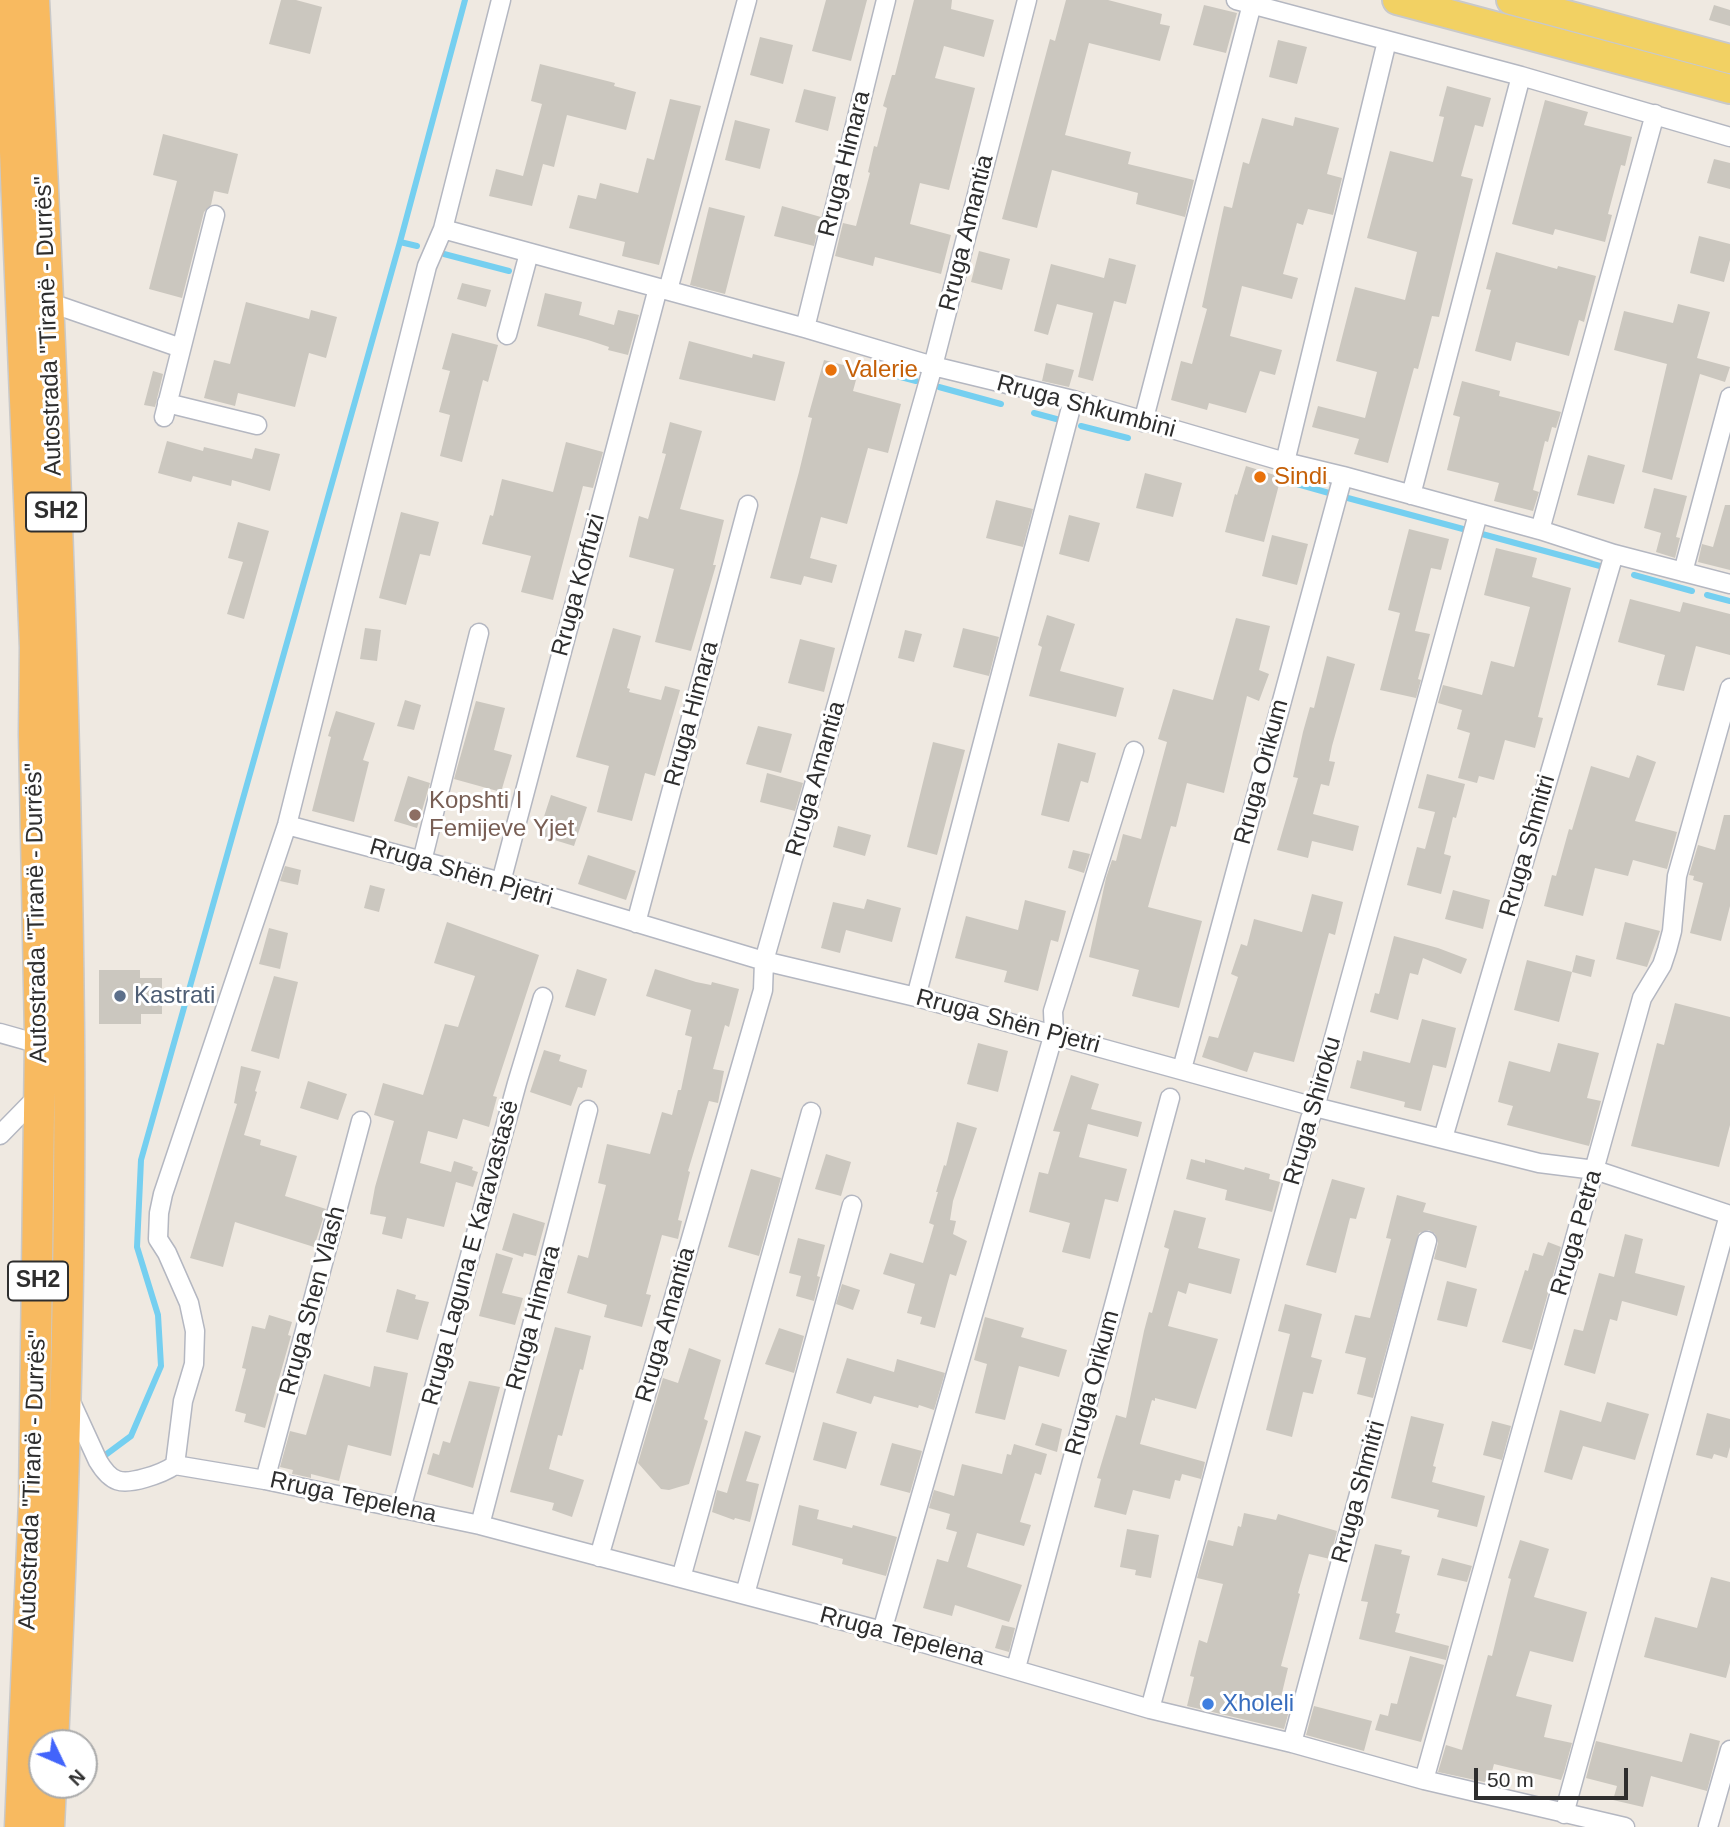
<!DOCTYPE html>
<meta charset="utf-8">
<style>
body{margin:0}
#map{position:relative;width:1730px;height:1827px;overflow:hidden;background:#efe9e1;font-family:Helvetica,sans-serif}
canvas{display:block}
.north{position:absolute;left:28px;top:1729px;width:70px;height:70px;box-sizing:border-box;background:#fff;border:2px solid #ababab;border-radius:50%;rotate:134deg;font-size:19px;font-weight:700;line-height:28px;text-align:center;color:#2e2e2e}
.north::after{content:'';display:block;margin:auto;width:24px;height:32px;background:#4264fb;clip-path:polygon(50% 0,100% 100%,50% 72%,0 100%)}
.scale{position:absolute;left:1474px;top:1768px;width:154px;height:32px;box-sizing:border-box;border:4px solid #2e2e2e;border-top:0;padding-left:9px;font-size:21px;line-height:24px;white-space:nowrap;color:#2e2e2e;-webkit-text-stroke:5px #fff;paint-order:stroke}
</style>
<div id="map">
<canvas width="1730" height="1827"></canvas>
<div class="north">N</div>
<div class="scale">50 m</div>
</div>
<script>
const ctx = document.querySelector('canvas').getContext('2d');
ctx.lineJoin = 'round';
function trace(path, color, width, dash) { ctx.strokeStyle = color; ctx.lineWidth = width; ctx.lineCap = dash ? 'butt' : 'round'; ctx.setLineDash(dash || []); ctx.stroke(path); }
function fillPath(path, color) { ctx.fillStyle = color; ctx.fill(path, 'evenodd'); }
function drawText(font, color, halo, rows, align = 'center') {
  ctx.font = font + ' Helvetica,sans-serif'; ctx.lineWidth = 6; ctx.setLineDash([]); ctx.textBaseline = 'middle'; ctx.strokeStyle = halo; ctx.fillStyle = color; for (const [text, x, y, turn = 0] of rows) {
    ctx.save(); ctx.translate(x, y); ctx.rotate((+turn || 0) * Math.PI / 180); ctx.textAlign = isNaN(turn) ? turn : align; if (halo) ctx.strokeText(text, 0, 0); ctx.fillText(text, 0, 0); ctx.restore();
  }
}
const stream = new Path2D(`
 M400 242 465 0
 M444 254 509 271
 M859 366 916 381
 M939 387 1001 404
 M1034 413 1060 420
 M1081 426 1128 438
 M1290 482 1329 493
 M1344 497 1463 529
 M1482 534 1600 566
 M1634 575 1692 591
 M1707 595 1730 601
 M100 1459 131 1436 161 1366 158 1315 137 1247 141 1160 400 242 417 246`);
const building = new Path2D(`
 M281 0H296L322 7 310 54 269 44Z
 M826 0H867L851 61 812 51Z
 M914 0H952L951 9 994 20 984 57 944 46 935 78 975 88 949 190 920 183 910 224 951 235 941 274 875 257 873 266 835 256 843 223 856 226 870 173 868 172 874 146 877 147 887 108 883 106 892 75H895Z
 M1066 0H1108L1162 14 1160 24 1170 26 1160 61 1089 43 1065 135 1131 152 1128 164 1194 180 1185 217 1136 204 1138 193 1052 170 1037 228 1002 219 1050 39 1055 41Z
 M1204 5 1237 13 1226 53 1193 45Z
 M1714 5 1730 10V26L1709 20Z
 M760 37 793 45 783 84 750 75Z
 M1278 40 1307 47 1297 84 1269 77Z
 M540 64 615 83 614 86 636 92 626 130 567 115 554 167 543 164 532 206 489 196 496 169 523 176 542 104 531 101Z
 M1447 86 1491 98 1483 127 1475 125 1461 176 1473 179 1439 317 1432 316 1418 369 1414 368 1388 463 1354 454 1359 439 1312 427 1318 406 1365 418 1377 372 1336 361 1355 287 1405 300 1417 252 1367 238 1390 151 1433 162 1444 117 1439 116Z
 M804 89 836 97 828 131 795 122Z
 M670 99 701 106 659 265 622 256 625 242 569 228 578 195 596 199 600 183 638 193 647 158 654 160Z
 M1545 100 1588 112 1584 125 1632 137 1625 166 1621 165 1608 214 1612 215 1605 242 1555 229 1553 235 1512 224Z
 M1295 117 1339 128 1327 174 1342 178 1333 215 1308 209 1303 225 1297 223 1283 274 1298 278 1292 299 1242 286 1230 336 1282 350 1275 375 1260 371 1246 413 1209 403 1207 410 1171 400 1181 361 1192 364 1207 309 1202 307 1224 206 1232 208 1243 162 1249 164 1262 118 1293 126Z
 M735 120 770 129 760 169 725 160Z
 M163 134 238 154 228 194 214 191 211 205 204 212 182 298 149 289 177 181 153 175Z
 M1714 159 1730 163V189L1707 183Z
 M782 206 821 217 814 246 774 236Z
 M709 207 745 216 725 294 690 285Z
 M1699 236 1730 244V260L1724 282 1690 273Z
 M979 251 1010 259 1002 290 971 282Z
 M1496 252 1557 269 1558 266 1596 276 1584 322 1579 320 1569 356 1516 342 1511 361 1475 351 1491 290 1486 289Z
 M1109 258 1136 265 1126 304 1114 301 1093 381 1078 377 1093 313 1057 304 1048 335 1034 331 1051 264 1104 278Z
 M462 283 491 290 486 307 457 299Z
 M545 293 582 302 579 315 614 325 618 310 639 315 628 355 608 350 609 347 588 340 537 326Z
 M246 302 309 319 311 310 337 317 326 358 309 353 295 407 238 393 235 406 204 398 214 360 230 364Z
 M1678 304 1710 312 1697 358 1730 367 1725 382 1700 374 1672 480 1642 472 1667 364 1614 350 1624 311 1673 323Z
 M452 333 498 345 488 382 483 380 462 462 440 456 450 415 439 412 450 371 442 369Z
 M689 341 752 358 753 354 785 362 775 401 679 379Z
 M824 360 859 369 853 391 901 404 888 453 868 448 847 524 821 517 810 558 837 565 832 583 804 576 801 585 770 578 799 472 812 418 808 417Z
 M1046 363 1074 370 1069 387 1042 381Z
 M153 371 163 374 155 407 144 405Z
 M1462 381 1500 391 1499 396 1561 412 1556 428 1552 427 1548 442 1545 441 1533 490 1539 492 1533 511 1494 501 1499 483 1447 470 1460 417 1453 415Z
 M670 422 702 431 680 509 724 520 713 565H716L691 651 655 642 674 569 629 557 639 516 648 519 666 454 662 453Z
 M167 441 203 451 204 447 252 459 255 448 280 454 270 491 232 480 231 486 193 476 191 482 158 473Z
 M566 442 603 452 593 488 583 486 553 600 521 592 531 556 482 544 490 515 493 516 502 479 553 492Z
 M1588 455 1625 465 1614 504 1577 495Z
 M1246 466 1281 477 1264 542 1225 532 1235 494 1237 495Z
 M1145 473 1182 483 1173 517 1136 508Z
 M1654 488 1687 496 1676 537 1680 538 1675 558 1656 552 1661 533 1644 528Z
 M996 500 1033 509 1023 547 986 538Z
 M1725 505H1730V570L1698 562 1702 544 1713 547Z
 M401 512 439 522 430 556 420 554 406 605 379 598Z
 M1069 515 1100 523 1089 562 1059 554Z
 M238 522 269 531 244 619 227 614 243 562 228 558Z
 M1409 529 1449 539 1441 570 1431 568 1415 631 1430 634 1418 679 1421 680 1416 698 1380 690 1400 613 1388 610Z
 M1272 535 1308 544 1297 585 1262 576Z
 M1496 548 1537 558 1532 577 1571 588 1538 717 1543 718 1535 748 1505 740 1494 780 1479 776 1477 783 1458 778 1470 733 1457 729 1462 710 1438 703 1443 685 1482 695 1491 661 1514 667 1530 607 1484 595Z
 M1630 599 1680 612 1683 602 1730 614V655L1696 646 1684 691 1657 685 1665 655 1618 642Z
 M1047 615 1075 624 1060 671 1124 688 1116 717 1029 696 1042 647 1038 645Z
 M1236 618 1270 626 1259 670 1269 674 1259 701 1247 696 1224 793 1187 783 1176 827 1171 826 1148 907 1202 921 1179 1008 1132 996 1139 970 1089 957 1106 878 1112 860 1116 861 1123 834 1141 839 1167 742 1158 739 1173 689 1213 700Z
 M365 628 381 630 377 661 360 659Z
 M613 628 641 636 627 688 630 689 629 692 661 700 665 686 680 690 655 776 645 773 632 821 597 812 609 766 576 757Z
 M963 628 999 637 989 676 953 667Z
 M905 630 922 634 914 662 898 658Z
 M800 639 835 648 824 692 788 683Z
 M1327 656 1355 664 1332 746 1329 761 1335 762 1329 786 1321 784 1313 814 1359 826 1353 851 1312 841 1308 858 1277 850 1298 778 1293 777 1303 732 1310 707 1314 708Z
 M405 700 421 705 414 730 397 726Z
 M476 701 505 708 494 750 512 755 501 792 454 779Z
 M336 711 375 723 363 760 369 762 354 822 312 811 331 737 328 736Z
 M758 726 792 734 781 773 746 764Z
 M933 742 965 750 937 855 907 847Z
 M1058 743 1096 753 1088 783 1081 781 1069 822 1041 815Z
 M1637 755 1656 762 1635 821 1677 832 1667 869 1633 860 1628 876 1595 868 1583 916 1544 906 1552 875 1556 876 1569 829 1572 830 1591 766 1629 778Z
 M767 773 803 783 795 811 760 802Z
 M1427 774 1465 784 1456 818 1453 817 1444 854 1451 856 1441 894 1407 885 1417 847 1425 849 1435 812 1418 808Z
 M408 776 430 783 417 828 394 821Z
 M551 795 587 807 574 846 538 835Z
 M1724 815H1730V906L1721 941 1690 933 1703 883 1693 880 1694 876 1689 875 1698 845 1715 850Z
 M838 826 871 835 865 856 833 847Z
 M1073 850 1090 854 1084 873 1068 868Z
 M588 855 636 871 626 900 578 884Z
 M285 866 301 870 298 885 280 881Z
 M370 885 385 889 379 912 364 908Z
 M1453 890 1490 900 1483 929 1445 919Z
 M1312 894 1343 902 1335 935 1329 933 1294 1062 1254 1052 1247 1072 1202 1057 1209 1036 1218 1038 1238 977 1231 974 1241 944 1247 946 1254 919 1302 932Z
 M867 899 901 908 892 942 846 930 840 953 821 948 833 902 864 909Z
 M1025 900 1066 911 1058 942 1051 940 1038 991 1004 982 1007 971 955 958 966 916 1018 930Z
 M447 922 539 955 493 1096 497 1097 489 1127 463 1119 457 1139 428 1131 420 1163 451 1172 454 1161 473 1167 472 1170 478 1172 473 1187 456 1182 444 1227 407 1218 402 1239 382 1234 386 1217 370 1214 375 1187 394 1121 374 1115 383 1083 423 1095 445 1024 458 1027 475 976 434 963Z
 M1625 922 1660 931 1647 967 1616 959Z
 M269 928 288 933 280 969 259 964Z
 M1394 936 1438 948 1467 959 1461 974 1423 958 1418 975 1410 973 1398 1020 1370 1012 1375 993 1379 994Z
 M1576 955 1595 960 1591 977 1572 972Z
 M1527 960 1572 972 1559 1022 1514 1010Z
 M577 969 607 979 595 1016 565 1007Z
 M655 969 696 982 711 985 712 982 739 989 729 1027 725 1025 713 1069 724 1071 718 1103 709 1101 688 1171 690 1172 678 1220 682 1221 678 1239 662 1235 646 1294 651 1295 642 1327 604 1317 607 1305 567 1293 578 1255 588 1258 606 1185 598 1183 607 1144 650 1154 662 1112 672 1115 678 1090H681L692 1037 685 1035 691 1010 646 996Z
 M99 970H140V978H162V1014H141V1024H99Z
 M274 976 298 982 279 1059 251 1051Z
 M1675 1003 1730 1017V1125L1719 1167 1631 1146 1657 1043 1664 1045Z
 M1422 1019 1456 1028 1446 1068 1433 1065 1421 1111 1404 1107 1405 1102 1350 1088 1357 1060 1361 1061 1363 1051 1410 1063Z
 M978 1043 1008 1051 998 1092 967 1084Z
 M1558 1043 1599 1053 1587 1098 1601 1101 1589 1146 1507 1125 1513 1106 1498 1102 1509 1061 1550 1072Z
 M544 1050 561 1055 559 1061 587 1070 582 1088 578 1087 571 1106 530 1092Z
 M241 1066 261 1071 255 1091 257 1092 244 1135 261 1140 260 1145 297 1156 285 1196 326 1209 314 1247 235 1222 223 1267 190 1258 237 1104 234 1103Z
 M1071 1075 1099 1084 1091 1109 1142 1122 1138 1137 1088 1124 1079 1157 1127 1169 1118 1202 1105 1199 1090 1259 1062 1252 1070 1223 1029 1212 1039 1172 1048 1174 1060 1132 1053 1131Z
 M308 1081 347 1094 338 1120 300 1108Z
 M957 1122 977 1128 953 1201 950 1220 956 1221 953 1234 967 1241 956 1276 950 1274 935 1328 920 1324 922 1317 907 1313 915 1284 883 1274 890 1253 923 1263 934 1225 929 1223 938 1192H936L944 1165 946 1166Z
 M826 1154 851 1162 841 1196 815 1189Z
 M1191 1159 1205 1163V1159L1244 1170 1245 1167 1270 1174 1269 1179 1280 1182 1272 1212 1225 1200 1227 1190 1186 1179Z
 M751 1169 781 1178 759 1256 728 1247Z
 M1332 1179 1365 1188 1356 1219 1350 1218 1336 1273 1306 1265Z
 M1397 1195 1426 1203 1423 1212 1477 1226 1466 1268 1434 1259 1438 1243 1435 1234 1429 1230 1419 1233 1373 1398 1357 1394 1366 1358 1345 1353 1355 1315 1370 1318 1391 1239 1386 1238Z
 M1174 1210 1206 1218 1198 1248 1240 1259 1231 1294 1189 1283 1186 1294 1178 1291 1168 1326 1218 1339 1196 1409 1155 1398V1401L1152 1400 1140 1444 1205 1462 1201 1479 1182 1474 1180 1481 1175 1480 1170 1499 1133 1490 1126 1515 1094 1507 1101 1479 1097 1478 1116 1415 1126 1418 1144 1331 1149 1312 1152 1313 1169 1249 1164 1247Z
 M513 1213 545 1223 536 1256 524 1253 523 1257 502 1250Z
 M1625 1234 1643 1239 1635 1273 1685 1286 1677 1316 1622 1301 1617 1321 1610 1319 1595 1374 1564 1365 1574 1329 1583 1331 1599 1273 1614 1277Z
 M798 1238 825 1245 817 1276 820 1277 814 1301 796 1296 801 1276 789 1273Z
 M1548 1242 1561 1247 1532 1350 1502 1342 1525 1270 1528 1271 1533 1253 1543 1256Z
 M496 1253 513 1258 502 1293 523 1298 515 1325 479 1316Z
 M1447 1281 1477 1289 1467 1327 1437 1320Z
 M842 1284 860 1290 853 1310 836 1304Z
 M397 1289 416 1295 415 1299 429 1302 418 1340 386 1332Z
 M1285 1304 1322 1314 1311 1357 1322 1360 1313 1394 1303 1392 1292 1437 1266 1430 1290 1334 1278 1331Z
 M269 1315 292 1322 288 1335 291 1336 265 1428 244 1422 246 1414 235 1411 246 1369 242 1368 252 1326 265 1329Z
 M985 1317 1024 1328 1021 1337 1067 1350 1059 1377 1019 1366 1005 1420 975 1413 987 1364 974 1360Z
 M555 1327 591 1336 583 1370 580 1369 562 1436 558 1435 549 1469 584 1480 572 1517 552 1510 554 1503 510 1492Z
 M779 1328 804 1336 794 1373 765 1364Z
 M689 1348 721 1360 704 1419 708 1421 689 1484 669 1490 661 1489 638 1463 663 1378 678 1383Z
 M847 1358 894 1372 897 1359 945 1373 934 1410 919 1405 918 1408 874 1396 871 1404 836 1393Z
 M374 1366 408 1373 391 1456 348 1445 339 1481 311 1474V1478L298 1475 292 1474 293 1470 280 1467 290 1431 306 1435 324 1374 370 1387Z
 M469 1381 500 1387 473 1488 427 1474 433 1453 439 1455 443 1441 450 1443Z
 M1607 1402 1649 1414 1635 1460 1583 1446 1572 1480 1544 1472 1560 1410 1601 1422Z
 M1707 1413 1730 1419V1447L1727 1458 1714 1454 1712 1459 1696 1455Z
 M1411 1416 1444 1424 1433 1466 1436 1467 1432 1482 1485 1496 1477 1527 1437 1517 1439 1510 1391 1498Z
 M1492 1421 1511 1426 1502 1460 1483 1455Z
 M823 1422 857 1432 846 1469 813 1460Z
 M1042 1423 1062 1429 1057 1452 1035 1445Z
 M745 1431 761 1436 746 1481 759 1484 750 1522 735 1518 734 1520 712 1512 717 1490 727 1493Z
 M892 1443 922 1451 910 1493 880 1485Z
 M1014 1444 1047 1454 1041 1475 1035 1473 1020 1522 1031 1525 1024 1546 977 1533 967 1567 1022 1585 1009 1622 955 1605 952 1616 923 1608 937 1559 948 1562 957 1532 946 1529 950 1514 929 1508 934 1490 954 1496 962 1464 1002 1474 1007 1454 1011 1455Z
 M799 1505 819 1510 817 1519 852 1528 853 1525 897 1537 886 1576 842 1564 843 1559 792 1545Z
 M1244 1513 1276 1520 1278 1514 1337 1531 1330 1559 1309 1554 1298 1593 1300 1594 1281 1666 1288 1668 1281 1697 1292 1700 1284 1729 1187 1706 1194 1677 1190 1676 1199 1640 1207 1643 1223 1584 1197 1578 1208 1540 1233 1546 1238 1526 1241 1527Z
 M1127 1529 1159 1535 1151 1578 1135 1575 1136 1570 1120 1567Z
 M1520 1540 1549 1549 1534 1597 1587 1612 1573 1662 1530 1651 1516 1696 1552 1705 1544 1737 1572 1743 1564 1772 1561 1780 1494 1764 1489 1783 1438 1772 1446 1745 1462 1750 1488 1655 1492 1656 1511 1579 1508 1578Z
 M1375 1544 1402 1550 1401 1554 1410 1556 1396 1613 1400 1614 1395 1632 1449 1646 1446 1660 1359 1639 1368 1602 1361 1601Z
 M1442 1558 1472 1566 1467 1582 1437 1575Z
 M1711 1577 1730 1582V1663L1726 1678 1644 1657 1655 1617 1697 1628Z
 M1002 1625 1015 1628 1009 1652 995 1648Z
 M1410 1656 1444 1665 1421 1742 1375 1730 1380 1714 1388 1716 1391 1703 1397 1704Z
 M1314 1706 1372 1721 1364 1751 1306 1735Z
 M1690 1733 1720 1741 1707 1791 1651 1776 1643 1807 1613 1800 1617 1786 1586 1778 1596 1741 1682 1762Z`);
const minor = new Path2D(`
 M1236 0 1521 76 1730 137
 M443 229 805 328 933 366 1073 400 1285 462 1343 476 1540 530 1614 554 1730 584
 M668 290 747 0
 M48 302 181 348
 M805 328 886 0
 M507 335 529 253
 M167 403 257 425
 M164 417 215 215
 M1143 422 1252 4
 M1285 462 1387 41
 M1411 495 1521 76
 M1540 530 1655 114
 M1683 572 1730 397
 M287 825 501 882 764 961 916 997 1315 1107 1539 1163 1595 1170 1730 1215
 M422 861 479 633
 M501 882 658 288
 M636 923 748 505
 M916 997 1073 400
 M0 1033 39 1044
 M1182 1069 1343 476
 M0 1135 40 1094
 M1443 1138 1614 554
 M70 1400 98 1461C111 1483 121 1485 145 1478 156 1475 165 1472 175 1465L183 1401 194 1364 195 1331 189 1303 167 1253 158 1239 159 1213 163 1194 287 825 427 266 443 229 501 0
 M175 1465 265 1480 480 1525 882 1631 1150 1709 1292 1743 1424 1780 1625 1827
 M265 1480 361 1121
 M401 1509 517 1083 543 997
 M480 1525 588 1110
 M599 1557 763 990 764 961 933 366 1027 0
 M681 1578 811 1112
 M745 1594 852 1205
 M882 1631 1054 1033 1053 1011 1134 751
 M1016 1668 1170 1098
 M1150 1709 1310 1119 1315 1107 1478 514
 M1292 1743 1427 1241
 M1424 1780 1642 998 1662 965 1667 950 1672 931 1677 876 1730 688
 M1564 1814 1729 1215
 M1708 1827 1730 1750`);
const primary = new Path2D(`
 M1397 0 1730 89
 M1511 0 1730 59`);
const trunk = new Path2D(`
 M4 0 14 127 35 647 34 734 40 1037 34 1500 20 1827
 M34 0C51 344 66 689 69 1033 71 1270 64 1507 53 1743
 M49 1827 51 1785`);
const markers = [
 [831,370,7,"#e8710a"],
 [1260,477,7,"#e8710a"],
 [415,815,7,"#8d6e63"],
 [120,996,7,"#5c6f8a"],
 [1208,1704,7,"#3f7fe0"]
];
const shields = [
 [56,512,60],
 [38,1281,60]
];
const shieldNames = [
 ["SH2",56,512],
 ["SH2",38,1281]
];
const streetNames = [
 ["Rruga Himara",845,164,-76],
 ["Rruga Amantia",967,233,-76],
 ["Autostrada \"Tiranë - Durrës\"",49,326,-92],
 ["Rruga Shkumbini",1086,407,15],
 ["Rruga Korfuzi",579,585,-75],
 ["Rruga Himara",692,714,-75],
 ["Rruga Orikum",1262,772,-75],
 ["Rruga Amantia",816,779,-74],
 ["Rruga Shmitri",1528,846,-74],
 ["Rruga Shën Pjetri",461,873,16],
 ["Autostrada \"Tiranë - Durrës\"",37,913,-91],
 ["Rruga Shën Pjetri",1008,1022,15],
 ["Rruga Shiroku",1313,1111,-74],
 ["Rruga Petra",1577,1233,-74],
 ["Rruga Laguna E Karavastasë",471,1253,-75],
 ["Rruga Shen Vlash",313,1301,-75],
 ["Rruga Himara",534,1318,-75],
 ["Rruga Amantia",666,1325,-74],
 ["Rruga Orikum",1093,1383,-75],
 ["Autostrada \"Tiranë - Durrës\"",33,1480,-88],
 ["Rruga Shmitri",1359,1492,-75],
 ["Rruga Tepelena",353,1498,12],
 ["Rruga Tepelena",902,1637,15]
];
const foodNames = [
 ["Valerie",845,370],
 ["Sindi",1274,477]
];
const educationNames = [
 ["Kopshti I",429,801],
 ["Femijeve Yjet",429,829]
];
const serviceNames = [
 ["Kastrati",134,996]
];
const shopNames = [
 ["Xholeli",1222,1704]
];
trace(stream, '#75cff0', 6);
fillPath(building, '#cbc7bf');
trace(minor, '#b4b7c1', 21);
trace(primary, '#c9c9c9', 32);
trace(trunk, '#c9c9c9', 33);
trace(minor, '#fff', 18);
trace(primary, '#f2d163', 28);
trace(trunk, '#f8ba60', 30);
for (const [x, y, r, color] of markers) { const dot = new Path2D(); dot.arc(x, y, r, 0, 2 * Math.PI); ctx.fillStyle = color; ctx.fill(dot); trace(dot, '#fff', 2.5); }
for (const [x, y, w] of shields) { const box = new Path2D(); box.roundRect(x - w / 2, y - 19.5, w, 39, 5); ctx.fillStyle = '#fff'; ctx.fill(box); trace(box, '#2e2e2e', 2); }
drawText('bold 23px', '#2e2e2e', null, shieldNames);
drawText('24px', '#2e2e2e', '#fff', streetNames);
drawText('24px', '#c56008', '#fff', foodNames, 'left');
drawText('24px', '#785e54', '#fff', educationNames, 'left');
drawText('24px', '#4e5e75', '#fff', serviceNames, 'left');
drawText('24px', '#366cbe', '#fff', shopNames, 'left');
</script>
